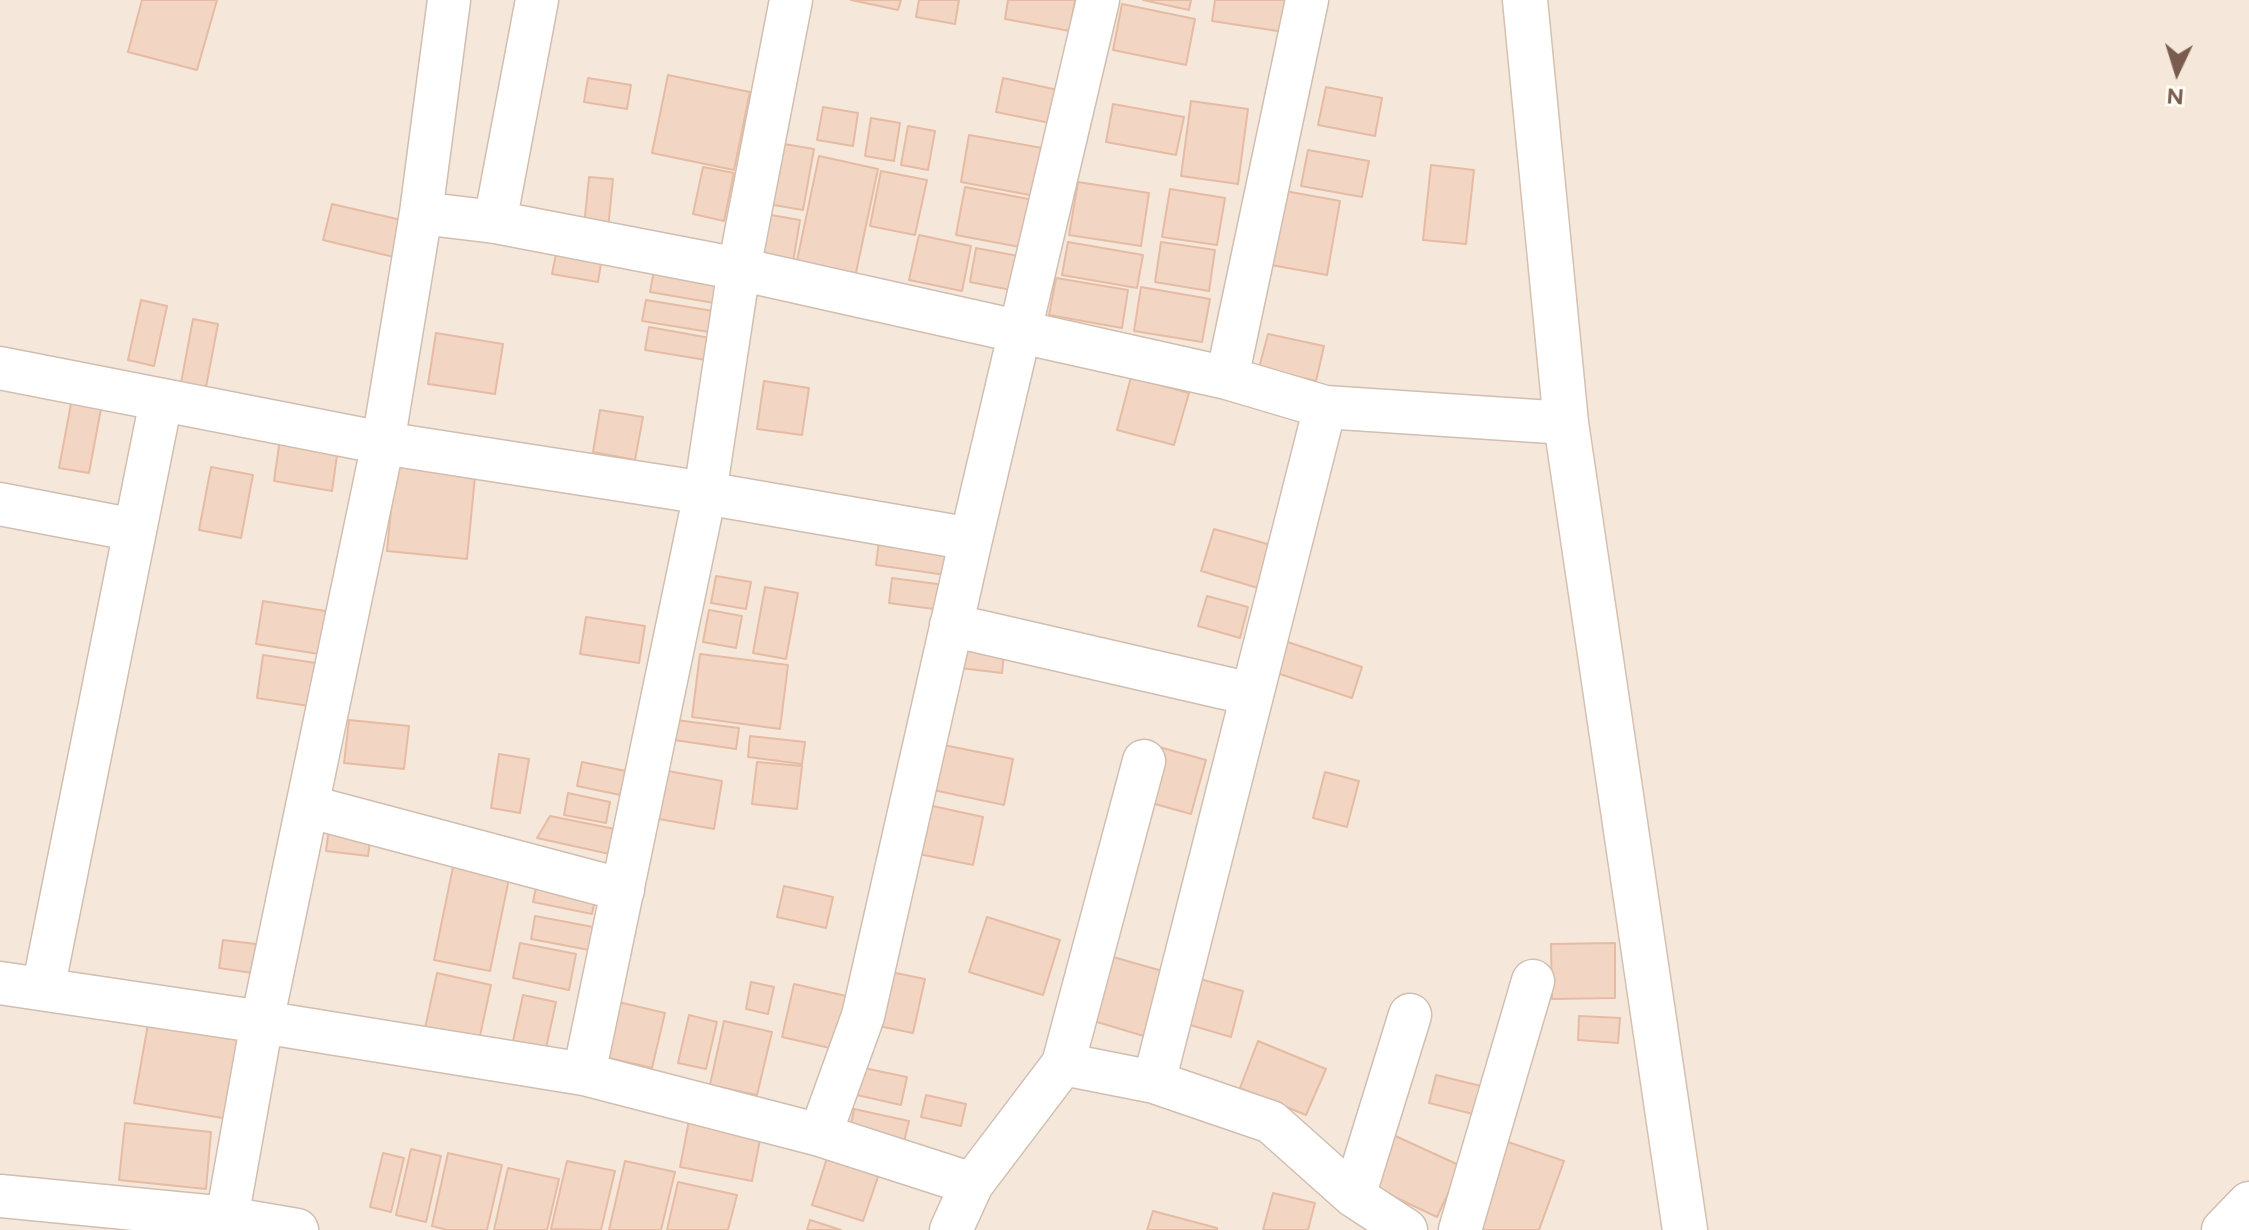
<!DOCTYPE html>
<style>
body{margin:0}
#map{position:relative;width:2249px;height:1230px;overflow:hidden;background:#fdf6ec;font-family:Figtree,sans-serif}
canvas{display:block}
.north{position:absolute;left:2137px;top:32px;width:80px;height:80px;-webkit-text-stroke:6px #fffaf3;paint-order:stroke;rotate:184deg;font-size:22px;font-weight:700;line-height:32px;text-align:center;color:#7a5c4d}
.north::after{content:'';display:block;margin:auto;width:28px;height:36px;background:#7a5c4d;clip-path:polygon(50% 0,100% 100%,50% 72%,0 100%)}
</style>
<div id="map">
<canvas width="2249" height="1230"></canvas>
<div class="north">N</div>
</div>
<script>
const ctx = document.querySelector('canvas').getContext('2d');
ctx.lineJoin = 'round';
function fillPath(path, color) { ctx.fillStyle = color; ctx.fill(path, 'evenodd'); }
function trace(path, color, width, dash) { ctx.strokeStyle = color; ctx.lineWidth = width; ctx.lineCap = dash ? 'butt' : 'round'; ctx.setLineDash(dash || []); ctx.stroke(path); }
const residential = new Path2D(`
 M0 0H2249V1230H0Z`);
const building = new Path2D(`
 M142 0H217L197 70 128 52Z
 M851 0H901L898 10Z
 M919 0H959L955 24 916 17Z
 M1008 0H1075L1070 31 1005 19Z
 M1143 0H1191L1189 10Z
 M1215 0H1289L1284 32 1212 21Z
 M1122 4 1195 19 1186 65 1113 50Z
 M668 75 750 92 734 170 652 153Z
 M588 78 631 85 627 109 584 102Z
 M1003 78 1067 92 1060 125 996 112Z
 M1326 87 1382 98 1375 136 1318 125Z
 M1191 101 1248 109 1238 184 1181 176Z
 M1113 104 1184 117 1176 155 1106 142Z
 M823 107 858 113 853 146 817 140Z
 M871 118 900 123 894 161 865 156Z
 M908 126 935 131 928 170 901 165Z
 M969 135 1048 149 1040 197 961 182Z
 M772 142 814 149 803 210 762 203Z
 M1308 150 1369 161 1362 197 1301 186Z
 M819 156 878 169 854 282 795 270Z
 M1431 165 1474 170 1466 244 1423 240Z
 M703 167 734 173 724 221 693 214Z
 M881 171 927 180 915 235 870 226Z
 M589 177 613 179 608 229 584 226Z
 M1078 182 1149 193 1141 246 1069 235Z
 M965 187 1034 200 1025 248 956 235Z
 M1170 189 1225 198 1217 245 1162 237Z
 M1285 191 1340 201 1327 275 1271 265Z
 M332 204 410 222 402 259 323 240Z
 M759 213 800 220 792 268 751 261Z
 M919 235 971 246 962 291 909 280Z
 M1068 242 1143 255 1137 288 1062 275Z
 M1161 242 1215 250 1209 291 1155 282Z
 M976 248 1018 256 1011 290 970 282Z
 M557 249 602 257 598 282 552 274Z
 M654 270 718 281 714 303 650 292Z
 M1056 278 1128 290 1122 328 1049 315Z
 M1141 287 1210 299 1202 342 1134 331Z
 M141 300 167 306 154 366 128 360Z
 M646 300 713 311 709 332 642 321Z
 M193 319 218 324 206 387 181 383Z
 M649 327 710 338 706 360 645 350Z
 M436 333 503 344 495 394 428 384Z
 M1268 334 1324 346 1316 381 1259 368Z
 M1131 377 1189 393 1174 445 1117 430Z
 M764 381 809 388 802 435 757 429Z
 M73 393 103 398 89 473 59 468Z
 M600 410 643 417 635 460 593 452Z
 M280 439 338 448 332 491 274 481Z
 M396 458 476 466 467 559 387 551Z
 M211 467 253 475 241 538 199 530Z
 M1214 529 1271 545 1258 588 1201 571Z
 M879 541 957 552 953 576 876 565Z
 M716 576 751 582 746 609 711 603Z
 M892 578 945 585 941 610 889 603Z
 M765 587 798 593 786 659 753 653Z
 M1207 596 1248 607 1240 638 1198 626Z
 M263 601 332 612 325 655 256 644Z
 M709 610 742 616 736 648 703 642Z
 M586 617 645 626 639 663 580 654Z
 M1282 640 1362 667 1352 698 1271 671Z
 M963 648 1004 653 1002 673 960 668Z
 M700 654 788 665 780 729 692 717Z
 M263 655 316 663 309 706 257 698Z
 M349 720 409 726 404 769 344 763Z
 M676 720 739 728 736 749 674 740Z
 M750 736 805 742 802 764 748 757Z
 M929 742 1013 759 1004 805 919 787Z
 M1159 747 1206 760 1191 814 1144 801Z
 M499 754 529 759 520 813 491 808Z
 M582 762 626 771 620 795 577 786Z
 M757 762 802 766 797 809 752 804Z
 M668 771 722 781 714 829 659 819Z
 M1325 772 1359 781 1347 827 1313 818Z
 M568 793 610 802 606 823 564 815Z
 M919 803 983 817 973 865 909 852Z
 M550 816 625 831 614 855 537 838Z
 M329 828 371 834 368 856 326 851Z
 M454 862 510 874 490 971 434 960Z
 M537 883 596 895 592 914 533 902Z
 M784 886 833 897 826 928 777 917Z
 M535 916 593 927 589 950 531 939Z
 M987 917 1060 940 1043 995 969 972Z
 M223 940 256 944 252 973 219 968Z
 M520 943 576 954 569 990 513 978Z
 M1615 943V998L1552 999 1551 944Z
 M1106 955 1166 972 1147 1037 1087 1019Z
 M881 970 925 979 913 1033 869 1024Z
 M437 973 491 985 478 1045 424 1033Z
 M1193 977 1243 991 1231 1037 1180 1022Z
 M751 982 774 987 768 1014 746 1009Z
 M794 984 855 998 843 1051 782 1037Z
 M523 995 556 1002 543 1062 510 1055Z
 M614 1001 665 1013 652 1068 601 1056Z
 M689 1015 717 1022 706 1069 678 1063Z
 M1579 1016 1620 1018 1618 1043 1578 1040Z
 M724 1021 772 1032 757 1095 710 1085Z
 M148 1024 242 1040 228 1119 134 1103Z
 M1258 1041 1326 1069 1306 1115 1240 1088Z
 M854 1066 907 1077 901 1105 848 1093Z
 M1436 1075 1481 1086 1473 1114 1429 1103Z
 M926 1095 966 1104 961 1126 921 1117Z
 M854 1109 909 1121 903 1146 849 1134Z
 M691 1110 763 1124 752 1181 680 1167Z
 M125 1123 211 1132 206 1189 119 1180Z
 M1391 1134 1461 1166 1437 1217 1367 1184Z
 M1502 1140 1564 1161 1539 1230H1478Z
 M411 1149 441 1156 426 1222 396 1215Z
 M383 1153 404 1158 391 1212 370 1207Z
 M448 1153 502 1165 487 1230H447L432 1226Z
 M827 1158 879 1174 863 1221 812 1205Z
 M567 1161 615 1171 601 1230 551 1229Z
 M625 1161 675 1172 661 1230H609Z
 M508 1168 559 1179 547 1230H494Z
 M678 1182 737 1195 728 1230H667Z
 M1273 1193 1315 1203 1308 1230H1263Z
 M1153 1211 1217 1228V1230H1147Z
 M810 1220 841 1230H807Z`);
const street = new Path2D(`
 M421 213 495 222 739 269 1227 378 1325 407
 M495 222 537 0
 M0 368 383 443 705 493 971 539
 M1227 378 1307 0
 M0 504 135 530
 M951 625 1251 694
 M307 806 623 890
 M0 983 262 1022 584 1074 820 1135 972 1184
 M43 989 161 401
 M1063 1064 1154 1082 1271 1122 1354 1196 1406 1230
 M584 1074 705 493 739 269 791 0
 M1154 1082 1325 407 1566 423
 M820 1135 863 1016 971 539 1098 0
 M0 1196 227 1218 297 1230
 M1354 1196 1410 1015
 M227 1218 262 1022 383 443 421 213 449 0
 M951 1230 972 1184 1063 1064 1144 761
 M1460 1230 1533 981
 M2223 1230 2249 1203`);
const secondary = new Path2D(`
 M1525 0 1566 423 1685 1230`);
fillPath(residential, '#f5e8da');
fillPath(building, '#f3d5c3');
trace(building, '#e6bba3', 2);
trace(street, '#d1beb0', 45);
trace(secondary, '#d6c0b0', 47);
trace(street, '#fff', 42);
trace(secondary, '#fff', 44);
</script>
